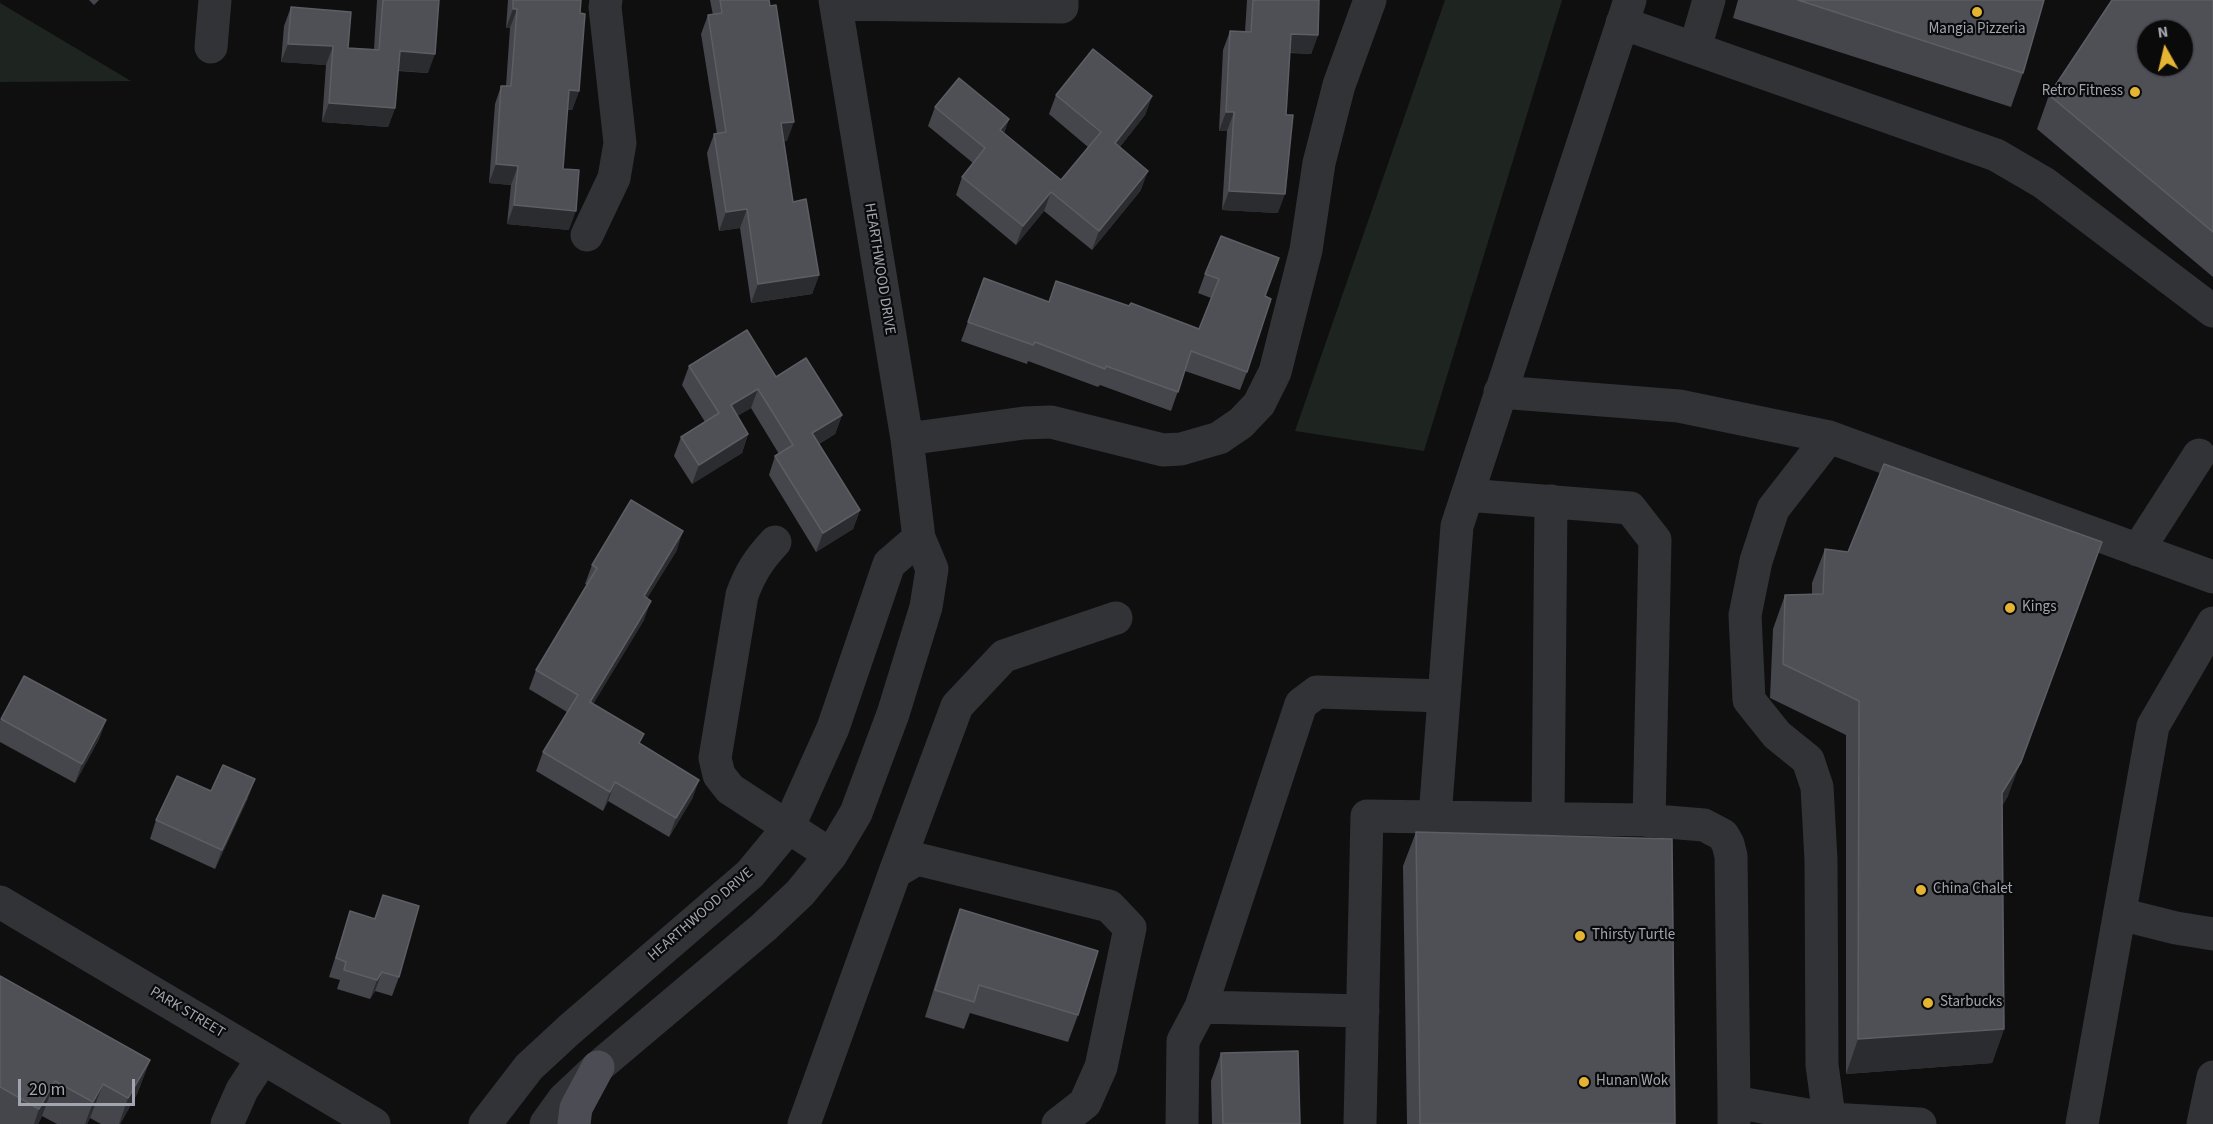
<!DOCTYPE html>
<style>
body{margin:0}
#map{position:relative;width:2213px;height:1124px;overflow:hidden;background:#0f0f10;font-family:"Source Sans 3",sans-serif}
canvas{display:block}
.north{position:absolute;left:2135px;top:18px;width:60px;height:60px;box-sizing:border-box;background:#0a0a0b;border:2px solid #46484d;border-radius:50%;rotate:352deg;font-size:16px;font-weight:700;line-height:24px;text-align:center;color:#a1a5b0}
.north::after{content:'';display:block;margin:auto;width:21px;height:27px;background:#e5b432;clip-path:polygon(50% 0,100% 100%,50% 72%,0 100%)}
.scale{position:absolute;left:18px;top:1079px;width:117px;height:27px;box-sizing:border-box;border:3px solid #a1a5b0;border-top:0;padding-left:8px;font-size:18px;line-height:21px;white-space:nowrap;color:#a1a5b0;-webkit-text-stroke:4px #0a0a0b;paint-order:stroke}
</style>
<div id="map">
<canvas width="2213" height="1124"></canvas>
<div class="north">N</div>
<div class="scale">20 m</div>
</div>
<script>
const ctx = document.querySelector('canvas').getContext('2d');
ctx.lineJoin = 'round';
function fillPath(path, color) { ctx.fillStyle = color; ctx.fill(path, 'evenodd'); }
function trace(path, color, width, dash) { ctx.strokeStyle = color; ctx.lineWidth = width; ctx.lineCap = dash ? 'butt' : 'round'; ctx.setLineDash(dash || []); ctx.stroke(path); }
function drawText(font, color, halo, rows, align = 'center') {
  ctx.font = font + ' "Source Sans 3",sans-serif'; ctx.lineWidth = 4.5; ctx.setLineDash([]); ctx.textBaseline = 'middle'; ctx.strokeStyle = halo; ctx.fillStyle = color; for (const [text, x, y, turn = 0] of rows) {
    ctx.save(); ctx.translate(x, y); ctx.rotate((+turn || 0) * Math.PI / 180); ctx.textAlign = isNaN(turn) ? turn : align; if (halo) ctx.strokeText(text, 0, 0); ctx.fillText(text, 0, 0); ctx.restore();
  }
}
const green = new Path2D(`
 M1445 0H1562L1424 451 1295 431Z
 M0 3 131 81 0 82Z`);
const minor = new Path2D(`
 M836 4 1062 7V0
 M1622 23 1996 155 2044 183 2213 311
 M211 47 215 0
 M1695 48 1709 0
 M587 235 614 178 620 143 605 7 606 0
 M1500 392 1679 406 1829 437 2213 577
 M1829 437 1773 509 1756 561 1745 615 1749 700 1777 735 1808 760 1817 787 1821 860 1822 1065 1830 1124
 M907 439 1024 423 1051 422 1163 450 1181 449 1219 438 1241 423 1259 404 1275 372 1306 250 1319 163 1339 85 1370 0
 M1467 495 1630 508 1655 540 1649 821
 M775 542C759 559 750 573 742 595L715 758 719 775 730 789 831 855
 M2138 550 2199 455
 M1435 817 1643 820 1704 825 1723 835 1728 844 1731 856 1734 1102
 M1548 819 1551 501
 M895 872 957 706 1004 656 1116 618
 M0 902 374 1124
 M2120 914 2176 928 2213 934
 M1363 1011 1201 1007 1301 704 1317 692 1444 696
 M1734 1122V1102L1830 1119 1920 1124
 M227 1124 242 1090 263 1058
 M485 1124 529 1067 569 1030 750 874 788 828 833 728 889 564 919 538
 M546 1124 564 1099 598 1067 764 927 800 893 831 855 856 813 893 714 926 607 932 569 919 538 907 439 835 0
 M804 1124 895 872 917 859 1109 906 1130 928 1101 1067 1085 1103 1058 1124
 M1182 1124 1183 1041 1201 1007
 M1360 1124 1367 816 1435 817 1457 526 1630 0
 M2082 1124 2153 726 2213 623
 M2203 1124 2213 1077`);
const major = new Path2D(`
 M574 1124 576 1108 598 1067`);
const wall = new Path2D(`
 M89 0H99L94 5Z
 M377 0H439L428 73 398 71 395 108 388 127 322 122 326 65 281 62 284 26 291 7 348 48 374 49Z
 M508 0H581L580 13 579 91 572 110H567L563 169 569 230 507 224 511 185 489 183 495 104 501 86H506L510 28H506Z
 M710 0H769L787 141H784L793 202 819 275 812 294 751 303 740 228 719 231 707 153 714 134H717L701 34 708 15H713Z
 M1247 0H1319L1318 35 1311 54 1290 53 1278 213 1222 210 1227 131H1219L1223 50 1230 31 1245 32Z
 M1738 0H2044L2023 73 2011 107 1733 18Z
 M2213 0V277L2037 129 2049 95Z
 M1056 95 1152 96 1145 115 1119 148 1141 190 1092 250 1044 211 1016 245 956 195 962 177 973 163 928 126 935 107 1009 119 1004 133 1061 180 1088 147 1049 114Z
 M1205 274 1265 296 1247 372 1240 390 1185 371 1171 411 1100 385 1098 387 1028 361 1027 364 961 341 984 278 1049 302 1129 306 1199 329 1211 298 1198 293Z
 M689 366 776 377 842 415 835 434 819 444 860 510 853 529 816 552 769 475 775 456 779 454 751 408 737 416 748 434 742 453 692 484 674 456 681 437 705 422 682 385Z
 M1825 549 2008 796 2002 806 2004 1029 1992 1063 1846 1074V735L1770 698 1773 629 1785 595 1812 594V583Z
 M677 550 647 598 644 620 593 704 640 744 699 780 692 799 669 837 608 801 603 811 536 771 543 752 567 712 529 689 536 670 587 585 585 584 592 565Z
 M24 676 106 720 99 739 75 783 0 742V721Z
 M211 791 248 798 215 869 150 839 156 820Z
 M1416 832 1675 1124H1407L1403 866Z
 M383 895 399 977 392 996 375 991 370 999 337 989 340 980 329 977 350 911 374 919Z
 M960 909 1078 1015 1068 1042 970 1013 964 1029 925 1017 950 937Z
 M0 976 150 1060 137 1094 120 1124H101L90 1118 87 1124H57L42 1116 38 1124H0Z
 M1221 1053 1300 1124H1212L1211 1081Z`);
const shadedWall = new Path2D(`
 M513 9H517L510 28H506Z
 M1291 34 1318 35 1311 54 1284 52Z
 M288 44 333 46 326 65 281 62Z
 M400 51 435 54 428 73 393 70Z
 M569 90 579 91 572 110 562 109Z
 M1152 96 1145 115 1108 162 1115 143Z
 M329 103 395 108 388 127 322 122Z
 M1226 112H1234L1227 131H1219Z
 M1009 119 1002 138 1000 130Z
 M794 122 787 141 775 142 781 123Z
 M496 164 518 166 511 185 489 183Z
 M1148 171 1141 190 1092 250 1099 231Z
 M1229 191 1285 194 1278 213 1222 210Z
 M1051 192 1044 211 1016 245 1023 226Z
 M514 205 576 211 569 230 507 224Z
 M747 209 740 228 719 231 726 212Z
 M819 275 812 294 751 303 758 284Z
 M758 389 751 408 724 424 731 405Z
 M842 415 835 434 805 452 812 433Z
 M748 434 742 453 692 484 699 465Z
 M860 510 853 529 816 552 823 533Z
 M683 531 677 550 637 615 644 596Z
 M2102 542 2008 796 1990 827 2002 793Z
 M651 601 644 620 583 721 590 702Z
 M106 720 99 739 75 783 82 764Z
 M255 779 248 798 215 869 222 850Z
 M699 780 692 799 669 837 676 818Z
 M615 782 608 801 603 811 610 792Z
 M382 972 375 991 370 999 377 980Z
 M2004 1029 1992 1063 1846 1074 1858 1039Z
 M150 1060 137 1094 120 1124H119L128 1098Z
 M55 1081 42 1116 38 1124H34L39 1109Z
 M103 1084 90 1118 87 1124H85L93 1102Z`);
const building = new Path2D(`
 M383 0H439L435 54 400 51 395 108 329 103 333 46 288 44 291 7 351 12 348 48 379 50Z
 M513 0H581L580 13 585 14 579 91 569 90 563 169 579 170 576 211 514 205 518 166 496 164 501 86H511L517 9H513Z
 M720 0H769L770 6 776 5 794 122 781 123 793 202 806 199 819 275 758 284 747 209 726 212 714 134 726 132 708 15 722 13Z
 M1253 0H1319L1318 35 1291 34 1286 115H1293L1285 194 1229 191 1234 112H1226L1230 31 1251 32Z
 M1798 0H2044L2023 73Z
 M2112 0H2213V232L2049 95ZM2147 30H2183V66H2147Z
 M1093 49 1152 96 1115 143 1148 171 1099 231 1051 192 1023 226 962 177 985 148 935 107 959 78 1009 119 1000 130 1061 180 1101 132 1056 95Z
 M1221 236 1279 258 1265 296 1271 299 1247 372 1191 351 1178 392 1106 366 1105 369 1035 342 1033 345 968 322 984 278 1049 302 1056 281 1129 306 1131 303 1199 329 1219 279 1205 274Z
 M747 330 776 377 806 358 842 415 812 433 860 510 823 533 775 456 793 445 758 389 731 405 748 434 699 465 681 437 719 413 689 366Z
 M1884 464 2102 542 2021 762 2002 793 2004 1029 1858 1039 1859 701 1783 664 1785 595 1823 594 1825 549 1848 552Z
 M631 500 683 531 644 596 651 601 590 702 644 734 639 743 699 780 676 818 615 782 610 792 543 752 578 695 536 670 597 568 592 565Z
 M24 676 106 720 82 764 1 719Z
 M223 765 255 779 222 850 156 820 177 776 211 791Z
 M1416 832 1672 839 1675 1124H1420Z
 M383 895 419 906 399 977 382 972 377 980 344 970 346 962 336 958 350 911 375 919Z
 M960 909 1098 951 1078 1015 979 985 974 1002 935 990Z
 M0 976 150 1060 128 1098 103 1084 93 1102 55 1081 39 1109 0 1087Z
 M1298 1051 1300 1124H1223L1221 1053Z`);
const markers = [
 [1977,12,6,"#e5b432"],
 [2135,92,6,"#e5b432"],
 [2010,608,6,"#e5b432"],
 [1921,890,6,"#e5b432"],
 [1580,936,6,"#e5b432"],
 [1928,1003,6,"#e5b432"],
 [1584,1082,6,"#e5b432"]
];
const poiNames = [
 ["Mangia Pizzeria",1977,30,"center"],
 ["Retro Fitness",2123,92,"right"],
 ["Kings",2022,608],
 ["China Chalet",1933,890],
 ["Thirsty Turtle",1592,936],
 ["Starbucks",1940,1003],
 ["Hunan Wok",1596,1082]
];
const streetNames = [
 ["HEARTHWOOD DRIVE",879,269,81],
 ["HEARTHWOOD DRIVE",701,915,-41],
 ["PARK STREET",187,1013,31]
];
fillPath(green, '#1e241f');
trace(minor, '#323337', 33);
trace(major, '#4c4d54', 33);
fillPath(wall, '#45464b');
fillPath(shadedWall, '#2b2c2f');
fillPath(building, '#4f5056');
trace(building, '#5c5e64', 1.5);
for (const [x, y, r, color] of markers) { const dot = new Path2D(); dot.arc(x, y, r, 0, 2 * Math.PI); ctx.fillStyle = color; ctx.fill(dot); trace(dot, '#0a0a0b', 2); }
drawText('15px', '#a1a5b0', '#0a0a0b', poiNames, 'left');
drawText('15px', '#a1a5b0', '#0a0a0b', streetNames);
</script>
